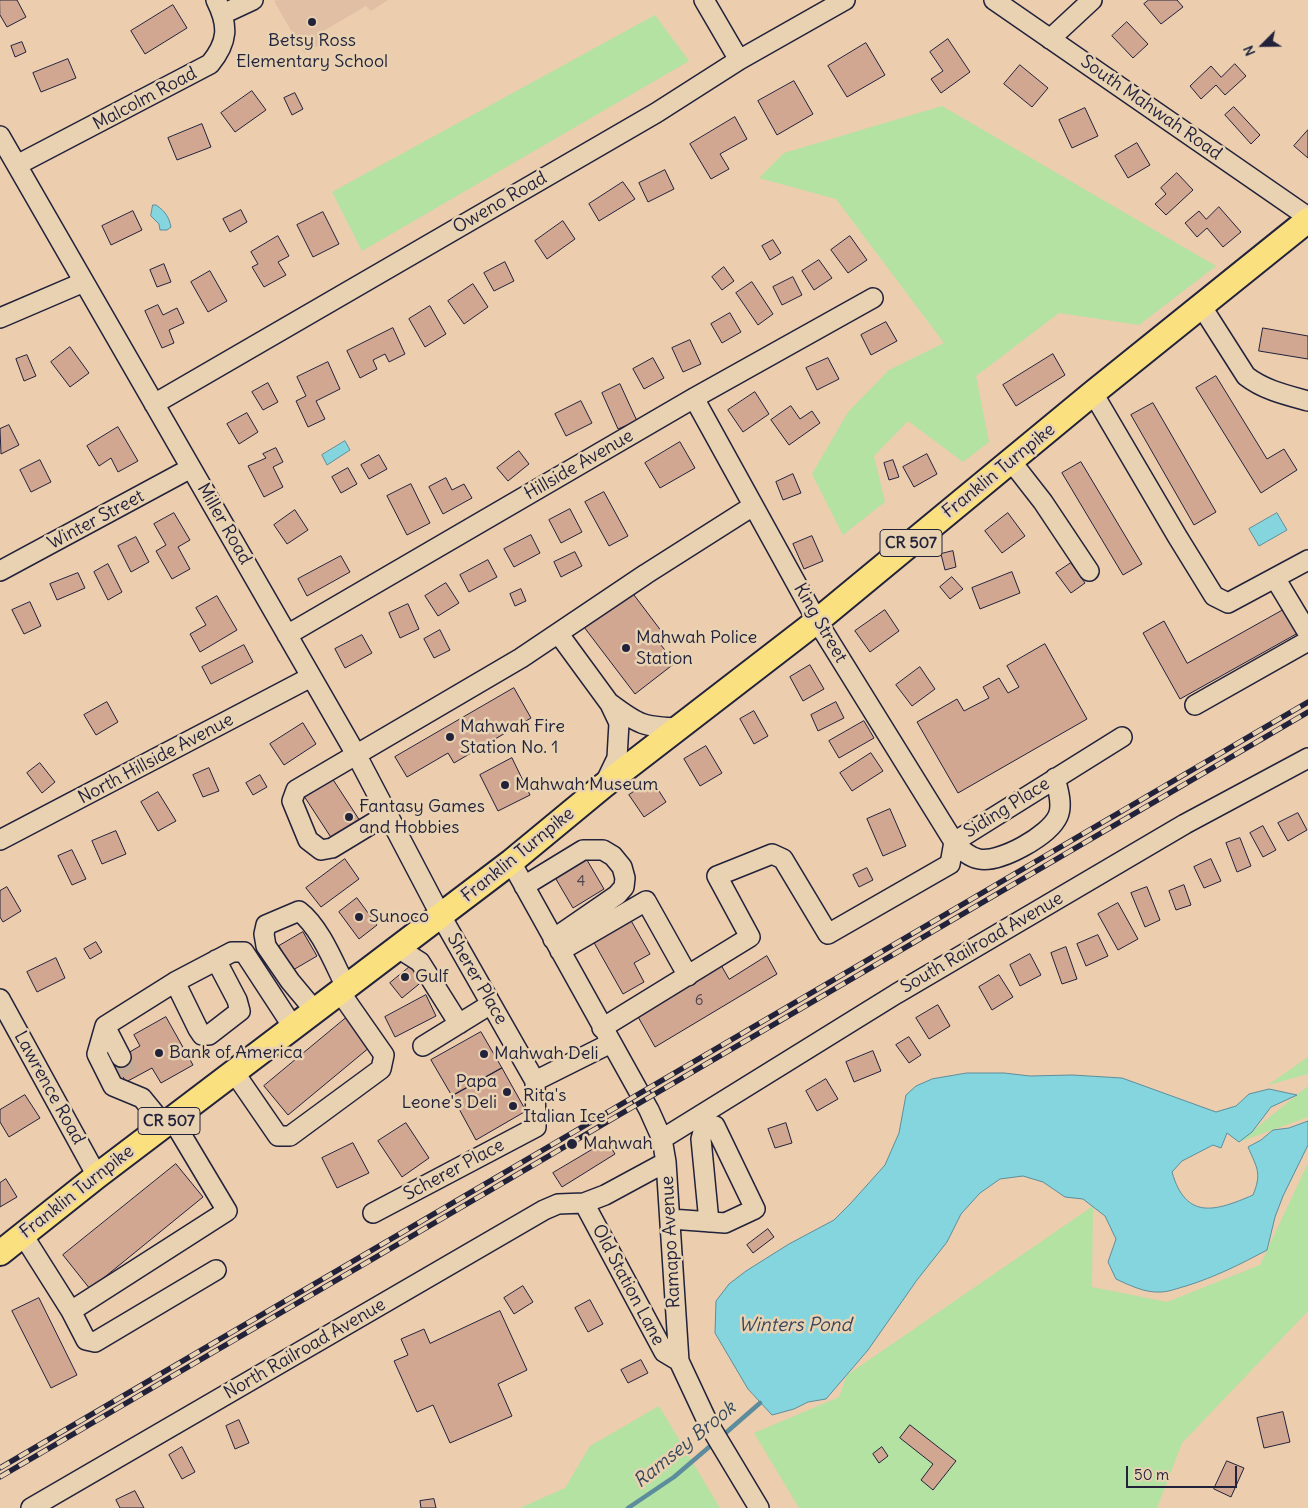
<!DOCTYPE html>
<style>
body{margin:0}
#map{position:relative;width:1308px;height:1508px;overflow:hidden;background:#eccdae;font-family:Delius,sans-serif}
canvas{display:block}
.north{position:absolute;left:1238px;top:20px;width:50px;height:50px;-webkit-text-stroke:4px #e9d2b2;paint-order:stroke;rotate:247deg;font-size:14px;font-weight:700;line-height:20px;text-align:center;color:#22223b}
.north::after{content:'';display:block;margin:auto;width:18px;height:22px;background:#22223b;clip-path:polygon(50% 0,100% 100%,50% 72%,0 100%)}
.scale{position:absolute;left:1126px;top:1466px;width:111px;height:22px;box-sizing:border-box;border:2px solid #22223b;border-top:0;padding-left:6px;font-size:15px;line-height:18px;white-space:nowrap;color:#22223b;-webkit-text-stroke:4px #e9d2b2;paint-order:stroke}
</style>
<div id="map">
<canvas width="1308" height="1508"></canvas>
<div class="north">N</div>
<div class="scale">50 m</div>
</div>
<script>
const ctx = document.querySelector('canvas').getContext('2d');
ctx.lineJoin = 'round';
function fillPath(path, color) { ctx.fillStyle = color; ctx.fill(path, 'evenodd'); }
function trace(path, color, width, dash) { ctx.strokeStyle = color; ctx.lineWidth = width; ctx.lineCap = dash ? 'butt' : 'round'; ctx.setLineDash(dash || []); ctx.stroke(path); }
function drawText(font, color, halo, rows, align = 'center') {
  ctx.font = font + ' Delius,sans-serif'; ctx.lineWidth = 5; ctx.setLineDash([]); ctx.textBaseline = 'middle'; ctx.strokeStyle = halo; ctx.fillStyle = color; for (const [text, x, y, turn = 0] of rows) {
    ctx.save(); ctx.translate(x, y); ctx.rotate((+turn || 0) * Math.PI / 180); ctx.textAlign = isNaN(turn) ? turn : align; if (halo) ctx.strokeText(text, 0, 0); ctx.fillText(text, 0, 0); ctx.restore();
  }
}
const built = new Path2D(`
 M277 0H388L371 11 366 6 320 33 326 42 304 53 274 1Z`);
const green = new Path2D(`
 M655 15 689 61 362 251 332 192Z
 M942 106 1216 266 1139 325 1059 313 976 376 989 442 963 462 908 421 874 456 885 502 843 535 812 474 848 412 889 370 944 343 836 199 759 178 784 153Z
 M1308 1057V1074L1268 1085Z
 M1308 1086V1117L1239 1142Z
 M1308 1163V1311L1182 1443 1157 1508H799L754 1433 839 1397 847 1375 1093 1206 1092 1287 1167 1302 1260 1265Z
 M659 1406 720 1508H520L565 1488 590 1446Z`);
const water = new Path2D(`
 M153 205H156C165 211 169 217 171 227L167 230H160L159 224 151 216Z
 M345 441 350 450 327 465 322 455Z
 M1277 513 1287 530 1259 546 1249 529Z
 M967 1073H1004L1030 1076 1072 1075 1122 1078 1216 1112 1236 1106 1249 1094 1269 1089 1297 1095 1271 1107 1252 1132 1239 1142 1227 1133 1221 1148 1213 1145 1182 1161 1172 1172C1186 1221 1216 1211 1253 1195 1262 1173 1257 1168 1248 1147L1261 1140 1273 1130 1289 1128 1308 1121V1145L1283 1196 1275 1217 1267 1250C1241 1264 1215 1277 1186 1286 1178 1288 1169 1292 1160 1292 1145 1293 1129 1285 1116 1279L1108 1262 1116 1239 1105 1216 1083 1199 1065 1197 1043 1182 1023 1176 1000 1179 980 1193 961 1214 947 1242 917 1280 868 1350 826 1399 808 1402 794 1409 772 1415 748 1389 715 1333 716 1301 729 1284 746 1271 789 1244 834 1220 850 1204 885 1165 899 1133 906 1095 916 1086 932 1079Z`);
const stream = new Path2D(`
 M721 1437 760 1403
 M628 1508 674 1477 715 1442`);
const building = new Path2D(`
 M0 0H17L26 17 7 27 0 15Z
 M1149 0H1177L1183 7 1161 24 1144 4Z
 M173 5 187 28 145 54 131 31Z
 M1127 22 1148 44 1133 58 1112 36Z
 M948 39 970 72 941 93 931 79 943 71 930 52Z
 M22 42 26 52 15 57 11 46Z
 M866 43 885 75 847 97 828 66Z
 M68 59 76 78 41 92 33 73Z
 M1235 64 1246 76 1225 95 1216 85 1201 99 1190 86 1211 66 1221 77Z
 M1020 65 1048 88 1032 107 1004 84Z
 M794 81 813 114 777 135 758 101Z
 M252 91 266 110 235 132 221 113Z
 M295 93 303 109 292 115 284 98Z
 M1234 107 1260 135 1251 144 1225 115Z
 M1085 108 1098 136 1072 148 1059 120Z
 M735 117 747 139 720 154 729 169 711 179 690 144Z
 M202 124 211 147 177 160 168 138Z
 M1308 130V158L1294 146Z
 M1137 143 1150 165 1128 178 1115 156Z
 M665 170 674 189 648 202 639 183Z
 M1177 173 1193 190 1166 215 1155 204 1166 194 1161 188Z
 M623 182 635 199 599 221 589 204Z
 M1219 207 1241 232 1223 247 1207 228 1197 237 1185 223 1199 211 1206 219Z
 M241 210 247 222 230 232 223 219Z
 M133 211 142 230 111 245 102 226Z
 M323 212 339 244 313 257 297 225Z
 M563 221 575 239 547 259 535 241Z
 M278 236 289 256 278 262 286 275 264 287 252 267 258 264 251 252Z
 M850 236 867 260 848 273 831 250Z
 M773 240 781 253 770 260 762 246Z
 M819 260 832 278 814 290 802 271Z
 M505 262 514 281 494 291 484 273Z
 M164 264 171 282 157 287 150 270Z
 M724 267 734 281 722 290 712 277Z
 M210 271 227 301 208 312 191 282Z
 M793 277 802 295 782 305 773 287Z
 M752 282 773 314 758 325 736 293Z
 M473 284 488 307 464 324 448 301Z
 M158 305 163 315 177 308 184 323 169 330 174 343 162 348 145 311Z
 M430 306 446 334 425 347 409 319Z
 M730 313 741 332 722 343 711 324Z
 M886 322 897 341 871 355 861 335Z
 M393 328 405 354 389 362 385 354 373 360 377 369 360 378 347 351Z
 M1263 328 1308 336V359L1259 351Z
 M690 340 701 364 683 372 672 348Z
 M70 347 89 373 70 387 51 362Z
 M1053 354 1065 375 1016 406 1003 385Z
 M27 355 36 376 24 381 16 359Z
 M653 358 664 378 644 389 633 369Z
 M828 358 839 379 817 390 806 368Z
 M328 362 340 389 316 401 325 419 308 427 296 401 306 396 297 377Z
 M1216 376 1267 459 1284 449 1297 470 1261 493 1196 388Z
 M268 383 278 402 263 410 252 392Z
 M620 384 637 421 618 429 602 393Z
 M755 392 769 414 743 432 728 410Z
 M581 401 592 423 566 436 555 414Z
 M1153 403 1216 512 1194 525 1131 415Z
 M791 406 800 419 812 411 820 423 789 445 771 420Z
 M247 413 258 432 239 444 227 424Z
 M9 425 19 445 1 454 0 429Z
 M118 427 138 461 118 472 111 458 99 466 87 446Z
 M680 442 695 468 660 488 645 463Z
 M276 448 283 462 273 467 283 487 264 497 248 466 266 458 263 454Z
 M519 451 529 464 508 481 497 468Z
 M927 454 937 474 914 487 903 467Z
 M379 455 387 469 369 479 361 465Z
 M40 460 51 482 31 492 20 470Z
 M893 460 899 477 889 480 884 463Z
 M1081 462 1142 564 1123 575 1062 473Z
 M348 468 357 484 341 493 332 477Z
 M793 474 801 493 783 500 776 482Z
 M446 478 452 490 464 484 472 498 443 514 429 487Z
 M411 484 430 523 407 535 387 496Z
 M604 492 628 536 609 546 585 502Z
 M570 509 582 532 561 543 549 520Z
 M295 510 308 530 287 544 274 525Z
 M174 513 190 540 178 547 190 569 172 579 156 551 166 545 154 524Z
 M1008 513 1025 536 1002 553 985 531Z
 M531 535 540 553 514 567 504 549Z
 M812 536 823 561 804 569 793 544Z
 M136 537 149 562 131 572 118 546Z
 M953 551 956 567 945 570 941 554Z
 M575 552 582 566 561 577 554 562Z
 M341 556 350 572 307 596 298 579Z
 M488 560 497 577 469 592 460 575Z
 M1071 563 1085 583 1071 593 1056 573Z
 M108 564 122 592 108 600 94 572Z
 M1012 572 1020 593 980 609 972 588Z
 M78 573 85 588 57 600 50 584Z
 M952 577 963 589 950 599 940 587Z
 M446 583 459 603 438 616 425 596Z
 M521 589 526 601 515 606 510 594Z
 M631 591 668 640 661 645 675 663 635 694 584 627Z
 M217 596 237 630 200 652 190 634 206 625 196 608Z
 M30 602 41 626 24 634 12 610Z
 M408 604 419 629 400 638 389 613Z
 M1285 609 1298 633 1180 699 1143 633 1164 621 1187 663Z
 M885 610 899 631 870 652 855 631Z
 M440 630 450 650 434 658 424 639Z
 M362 635 372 653 345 668 335 649Z
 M1045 644 1087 719 958 793 917 722 957 699 964 711 989 698 983 687 999 678 1008 693 1019 687 1007 666Z
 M244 645 253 662 211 684 202 667Z
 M810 665 824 689 803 701 790 677Z
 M920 667 935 689 912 706 896 685Z
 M514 688 531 718 454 763 448 753 407 777 395 757Z
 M107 702 118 722 96 735 84 715Z
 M836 702 844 718 818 731 811 715Z
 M754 711 768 736 754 744 740 719Z
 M864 721 874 738 839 758 829 741Z
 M303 723 316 744 284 765 270 744Z
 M706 746 722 773 700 786 684 759Z
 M871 753 883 771 852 791 840 773Z
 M512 758 530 795 498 811 480 775Z
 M40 763 55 782 42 793 27 773Z
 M209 768 219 791 203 797 193 775Z
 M260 775 267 787 253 795 246 783Z
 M330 775 362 824 334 842 302 793Z
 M652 780 666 802 644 817 629 795Z
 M158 792 176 821 158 831 141 802Z
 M890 809 906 846 883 856 867 819Z
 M1298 813 1307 830 1288 841 1278 823Z
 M1263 826 1276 850 1263 857 1250 833Z
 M116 831 126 854 102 864 92 841Z
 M1240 838 1251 866 1237 872 1226 843Z
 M72 850 86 879 72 885 58 856Z
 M584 855 604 889 573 908 553 874Z
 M345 859 359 879 321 907 306 888Z
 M1211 859 1221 881 1204 888 1194 867Z
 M867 868 873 880 859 887 853 875Z
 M1184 885 1191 905 1176 910 1169 891Z
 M7 887 21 911 3 922 0 917V891Z
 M1147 887 1160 920 1145 927 1131 893Z
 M357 898 377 925 359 939 339 912Z
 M1118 903 1138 939 1118 950 1098 914Z
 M629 917 650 954 634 963 644 982 623 994 592 939Z
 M303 932 317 956 293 970 279 946Z
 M1098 935 1108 956 1086 966 1077 944Z
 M96 942 102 952 90 959 84 949Z
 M1066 947 1077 979 1062 984 1051 953Z
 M1030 954 1041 975 1020 986 1010 965Z
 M767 956 777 974 655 1047 637 1015 721 965 729 979Z
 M56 958 65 978 37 992 27 972Z
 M412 965 424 980 402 998 390 983Z
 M999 975 1013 997 992 1010 979 987Z
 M426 995 436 1016 395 1037 385 1017Z
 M938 1005 950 1026 929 1039 916 1018Z
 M166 1017 193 1065 161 1083 152 1068 126 1082 114 1061 140 1046 134 1035Z
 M346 1018 370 1047 288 1115 264 1086Z
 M481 1032 502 1068 452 1096 431 1060Z
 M909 1037 921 1055 909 1063 896 1045Z
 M873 1051 881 1071 854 1082 846 1062Z
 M502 1068 526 1111 476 1140 452 1096Z
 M826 1079 838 1099 817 1111 806 1091Z
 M25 1095 40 1118 9 1137 0 1122V1110Z
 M406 1123 429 1158 402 1177 378 1141Z
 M786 1123 792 1143 775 1148 768 1129Z
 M607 1141 615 1154 562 1187 553 1173Z
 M353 1143 369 1173 337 1188 322 1158Z
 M176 1164 203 1197 90 1289 63 1255Z
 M6 1179 17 1197 0 1207V1183Z
 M768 1229 774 1237 753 1253 747 1245Z
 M523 1286 533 1302 514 1314 504 1298Z
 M39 1298 77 1375 51 1388 12 1311Z
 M590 1300 603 1324 588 1332 575 1308Z
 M500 1311 527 1370 498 1384 512 1416 450 1443 433 1405 417 1412 394 1361 408 1355 401 1339 424 1329 430 1343Z
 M641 1360 648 1373 628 1383 621 1370Z
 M1283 1412 1290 1442 1264 1448 1257 1418Z
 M239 1420 249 1443 235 1449 226 1426Z
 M910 1425 956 1461 933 1490 921 1480 933 1464 900 1438Z
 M182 1447 195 1472 182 1479 169 1455Z
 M882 1447 888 1456 879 1463 873 1454Z
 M1227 1461 1244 1468 1231 1497 1214 1489Z
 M135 1491 144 1508H120L116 1500Z
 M434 1499 436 1508H421L420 1501Z`);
const minorTunnel = new Path2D(`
 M121 1057 132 1079`);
const minor = new Path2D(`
 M704 0 739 60
 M994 0 1308 217
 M223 14 253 0
 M1050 39 1092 0
 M0 136 357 756 441 916 535 1081 536 1127 373 1213
 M17 165 210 64C228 42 229 26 216 0
 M1202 307 1246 376C1264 390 1286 395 1308 401
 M0 318 84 282
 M1093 393 1177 536 1214 596 1228 603 1308 560
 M694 398 817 621 954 842C961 849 968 857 979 859 1000 863 1049 836 1058 816 1063 805 1058 789 1055 778
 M154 404 656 113 739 60 845 0
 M1011 461 1043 502 1089 571
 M0 571 191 468
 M1275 578 1308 633
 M558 633 610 704 619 723 617 758 604 785
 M287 635 694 398 873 298
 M611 704C639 725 644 727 679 728
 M1195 705 1308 641
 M388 814 332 848 321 850 308 840 292 801 296 790 521 658 646 574 753 506
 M0 840 311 677
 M511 862 649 1110 662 1139 666 1162 679 1361 708 1423 759 1508
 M524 886 583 850H603L613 856 622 867 625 878 624 887 617 895 553 939
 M398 948 420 962 459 1024
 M560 951 646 901 688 976
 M175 982 198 1029 202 1035H209L240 1011 237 1000 216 960
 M0 999 97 1176
 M315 1011 290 981 266 946 264 934 266 925 299 911C320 927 334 963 346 987
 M105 1026 97 1054 113 1086 142 1098 164 1125
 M602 1028 750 937 717 876 772 854 783 859 828 934 950 864 954 842 1122 737
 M423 1046 491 1004
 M121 1057 105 1026 175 982 232 952H244L293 1027
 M234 1072 278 1136H290L381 1069 384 1055 340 992
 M535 1081 611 1043
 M662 1139 896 994 1185 824 1308 758
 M584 1203 664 1352 679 1361
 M671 1219 725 1223 755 1209 715 1126 703 1132 701 1139 709 1222
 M23 1235 71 1311 227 1211 172 1119
 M71 1311 86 1340 95 1342 216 1270
 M31 1508 544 1210 558 1204 584 1203 605 1195 666 1162`);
const major = new Path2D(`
 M0 1253 97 1176 511 862 603 786 817 621 1093 393 1308 220`);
const rail = new Path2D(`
 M0 1468 1308 702
 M0 1477 1308 712`);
const markers = [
 [312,22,5,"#22223b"],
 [626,648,5,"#22223b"],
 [450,737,5,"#22223b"],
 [505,785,5,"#22223b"],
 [349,817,5,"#22223b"],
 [359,917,5,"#22223b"],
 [405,977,5,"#22223b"],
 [159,1053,5,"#22223b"],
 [484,1054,5,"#22223b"],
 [507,1092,5,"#22223b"],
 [513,1106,5,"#22223b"],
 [572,1144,6,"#22223b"]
];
const numberNames = [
 ["4",581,882],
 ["6",699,1001]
];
const shields = [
 [911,543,62],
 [169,1121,62]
];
const shieldNames = [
 ["CR 507",911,543],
 ["CR 507",169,1121]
];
const poiNames = [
 ["Betsy Ross",312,41,"center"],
 ["Elementary School",312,62,"center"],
 ["Mahwah Police",636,638],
 ["Station",636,659],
 ["Mahwah Fire",460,727],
 ["Station No. 1",460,748],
 ["Mahwah Museum",515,785],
 ["Fantasy Games",359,807],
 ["and Hobbies",359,828],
 ["Sunoco",369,917],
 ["Gulf",415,977],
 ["Bank of America",169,1053],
 ["Mahwah Deli",494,1054],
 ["Papa",497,1082,"right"],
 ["Leone's Deli",497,1103,"right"],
 ["Rita's",523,1096],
 ["Italian Ice",523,1117],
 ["Mahwah",583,1144]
];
const streetNames = [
 ["Malcolm Road",145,99,-28],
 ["South Mahwah Road",1151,108,35],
 ["Oweno Road",500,203,-30],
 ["Hillside Avenue",579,465,-30],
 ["Franklin Turnpike",999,471,-39],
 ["Winter Street",96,520,-28],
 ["Miller Road",224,524,60],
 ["King Street",820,623,60],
 ["North Hillside Avenue",156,759,-28],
 ["Siding Place",1007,808,-32],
 ["Franklin Turnpike",518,855,-39],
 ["South Railroad Avenue",982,943,-30],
 ["Sherer Place",477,979,60],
 ["Lawrence Road",49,1088,61],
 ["Scherer Place",454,1170,-28],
 ["Franklin Turnpike",77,1192,-38],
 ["Ramapo Avenue",671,1242,-93],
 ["Old Station Lane",628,1285,62],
 ["North Railroad Avenue",305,1349,-30]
];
const waterNames = [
 ["Winters Pond",795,1326],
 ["Ramsey Brook",685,1445,-39]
];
fillPath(built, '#e0bfa4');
fillPath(green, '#b3e2a2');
fillPath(water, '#84d5dd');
trace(water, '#5d8d9c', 1);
trace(stream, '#5d8d9c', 4.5);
fillPath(building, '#d1a792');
trace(building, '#22223b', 1);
trace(minorTunnel, '#c4ab97', 19, [19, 9]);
trace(minor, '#22223b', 22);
trace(major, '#22223b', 28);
trace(minor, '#e9d2b2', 19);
trace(major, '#fbe080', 24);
trace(rail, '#22223b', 5.5);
trace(rail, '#e9d2b2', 4, [11]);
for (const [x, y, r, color] of markers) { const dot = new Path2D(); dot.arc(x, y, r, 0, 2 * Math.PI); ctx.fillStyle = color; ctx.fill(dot); trace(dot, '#e9d2b2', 2); }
drawText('15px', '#4e4351', null, numberNames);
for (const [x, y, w] of shields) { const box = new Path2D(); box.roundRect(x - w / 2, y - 13.5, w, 27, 4); ctx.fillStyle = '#e9d2b2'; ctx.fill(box); trace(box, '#22223b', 1); }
drawText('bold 16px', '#22223b', null, shieldNames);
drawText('18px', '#22223b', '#e9d2b2', poiNames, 'left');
drawText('18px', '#22223b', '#e9d2b2', streetNames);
drawText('italic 19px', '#36465b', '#e9d2b2', waterNames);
</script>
